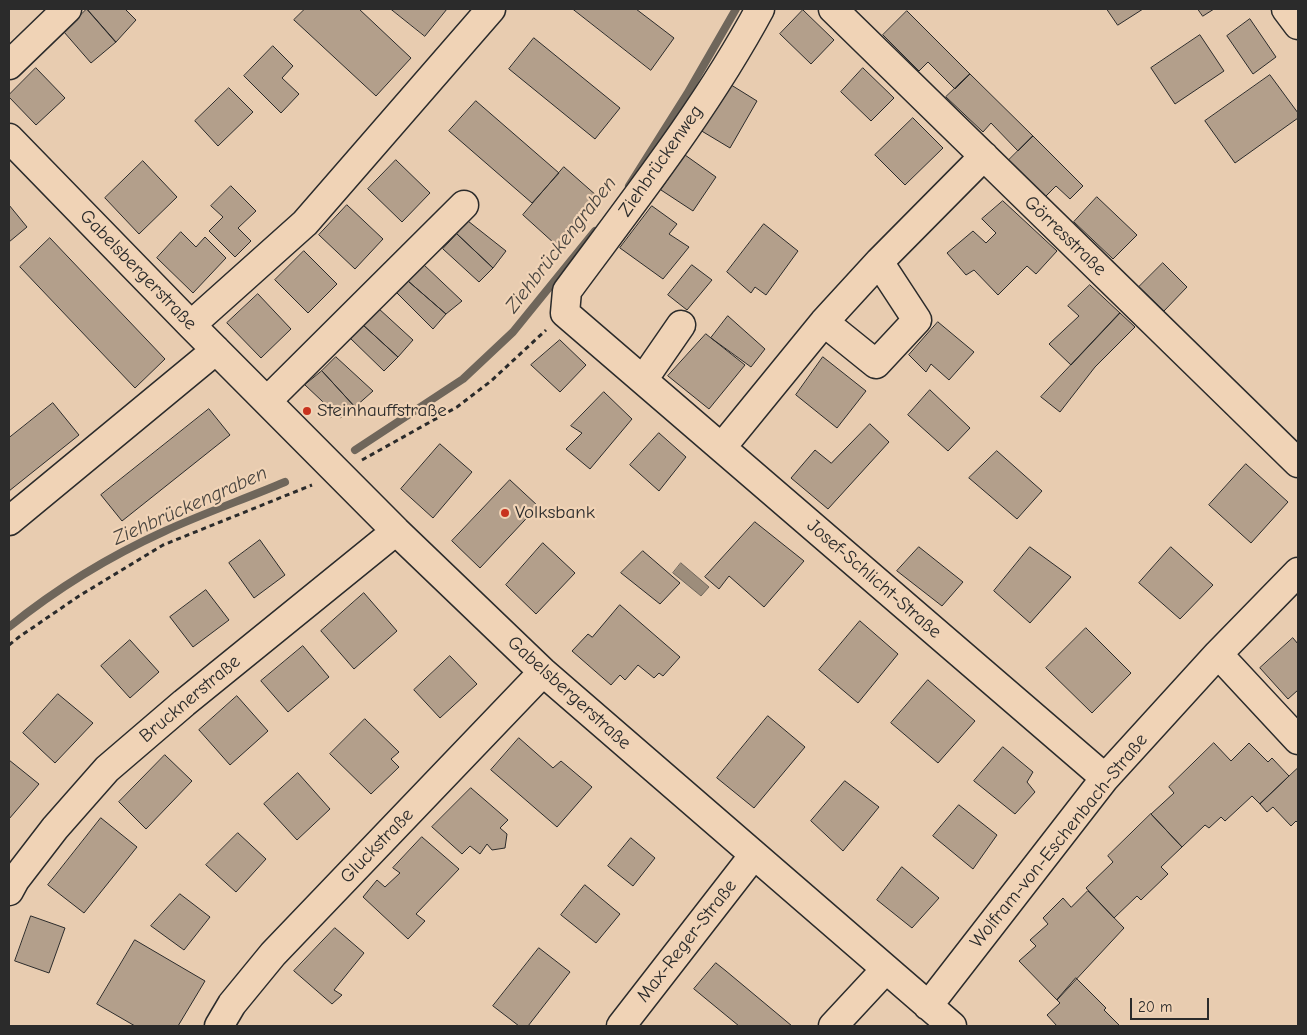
<!DOCTYPE html>
<meta charset="utf-8">
<style>
body{margin:0}
#map{position:relative;width:1307px;height:1035px;overflow:hidden;background:#e8ccb0;font-family:"Comic Neue",sans-serif}
canvas{display:block}
.frame{position:absolute;inset:0;border:10px solid #2b2b2b;pointer-events:none}
.scale{position:absolute;left:1130px;top:998px;width:79px;height:22px;box-sizing:border-box;border:2px solid #2b2b2b;border-top:0;padding-left:6px;font-size:15px;line-height:18px;white-space:nowrap;color:#2b2b2b;-webkit-text-stroke:4px #f0d3b6;paint-order:stroke}
</style>
<div id="map">
<canvas width="1307" height="1035"></canvas>
<div class="frame"></div>
<div class="scale">20 m</div>
</div>
<script>
const ctx = document.querySelector('canvas').getContext('2d');
ctx.lineJoin = 'round';
function fillPath(path, color) { ctx.fillStyle = color; ctx.fill(path, 'evenodd'); }
function trace(path, color, width, dash) { ctx.strokeStyle = color; ctx.lineWidth = width; ctx.lineCap = dash ? 'butt' : 'round'; ctx.setLineDash(dash || []); ctx.stroke(path); }
function drawText(font, color, halo, rows, align = 'center') {
  ctx.font = font + ' "Comic Neue",sans-serif'; ctx.lineWidth = 4.5; ctx.setLineDash([]); ctx.textBaseline = 'middle'; ctx.strokeStyle = halo; ctx.fillStyle = color; for (const [text, x, y, turn = 0] of rows) {
    ctx.save(); ctx.translate(x, y); ctx.rotate((+turn || 0) * Math.PI / 180); ctx.textAlign = isNaN(turn) ? turn : align; if (halo) ctx.strokeText(text, 0, 0); ctx.fillText(text, 0, 0); ctx.restore();
  }
}
const water = new Path2D(`
 M681 563 709 587 701 596 673 573Z`);
const stream = new Path2D(`
 M629 186 687 94 736 9
 M355 450 463 379 513 332 595 231
 M9 627C56 589 110 556 165 531 204 513 245 499 285 482`);
const building = new Path2D(`
 M87 9 116 42 91 63 64 32Z
 M87 9H125L136 20 116 42Z
 M305 9H359L411 58 376 96 294 20Z
 M391 9H447L425 36Z
 M573 9H636L674 38 651 70Z
 M1107 9H1143L1118 25Z
 M1198 9H1214L1203 16Z
 M803 10 834 40 811 64 780 34Z
 M907 11 970 74 955 89 928 62 919 71 883 35Z
 M1250 19 1276 57 1253 74 1227 36Z
 M1200 35 1224 71 1175 104 1151 68Z
 M534 38 620 108 595 139 509 69Z
 M273 46 293 66 282 78 299 94 281 113 244 76Z
 M36 68 65 98 36 125 9 97V95Z
 M863 68 894 98 871 121 841 92Z
 M970 74 1033 136 1018 151 991 123 983 132 946 97Z
 M1270 75 1298 113V118L1235 163 1205 121Z
 M728 83 757 101 730 148 700 130Z
 M229 88 253 112 218 146 195 121Z
 M476 101 559 173 532 203 449 131Z
 M913 118 943 148 905 185 875 155Z
 M1033 136 1083 186 1070 199 1056 186 1045 197 1008 161Z
 M685 155 716 177 693 211 661 190Z
 M396 160 430 193 402 222 368 189Z
 M143 161 177 197 139 234 105 198Z
 M564 167 597 196 555 244 523 215Z
 M231 186 256 211 238 228 251 241 235 257 209 231 223 217 211 206Z
 M1097 197 1137 235 1113 259 1074 222Z
 M1003 201 1057 251 1036 274 1027 266 998 295 974 270 966 275 947 253 973 231 986 243 996 233 982 219Z
 M9 205 27 227 9 242Z
 M347 205 383 239 355 269 319 235Z
 M652 206 677 224 669 234 689 247 663 279 620 248Z
 M468 221 506 251 493 268 457 234Z
 M764 224 798 251 766 295 755 287 751 293 727 272Z
 M181 232 196 247 205 237 226 258 193 293 157 258Z
 M457 234 493 268 479 282 443 249Z
 M50 238 165 359 135 388 20 267Z
 M304 251 337 284 308 313 275 280Z
 M1163 263 1187 287 1164 311 1139 287Z
 M423 264 462 301 446 314 408 281Z
 M692 265 712 280 687 310 668 295Z
 M408 281 446 314 433 329 396 292Z
 M1090 285 1120 313 1071 365 1049 344 1079 316 1068 306Z
 M258 294 291 329 261 358 227 323Z
 M378 308 413 340 398 357 362 324Z
 M1120 313 1135 327 1095 367 1060 412 1041 397Z
 M728 316 765 349 751 367 711 338Z
 M938 322 974 352 949 380 931 364 926 372 909 355Z
 M362 324 398 357 384 371 349 337Z
 M706 334 745 365 709 409 668 376Z
 M560 340 586 365 560 392 531 365Z
 M336 357 373 391 355 407 322 371Z
 M823 357 866 391 837 428 796 395Z
 M322 371 355 407 340 418 305 385Z
 M930 390 970 428 948 451 908 415Z
 M604 392 632 419 590 469 566 449 582 433 571 426Z
 M53 403 79 435 9 491V438Z
 M209 409 230 435 122 521 101 495Z
 M870 424 889 442 828 509 791 478 815 450 831 463Z
 M659 433 686 457 659 491 630 465Z
 M440 444 472 472 433 518 401 489Z
 M997 451 1042 491 1017 519 969 478Z
 M1246 464 1288 502 1251 543 1209 505Z
 M510 480 538 506 480 568 452 541Z
 M755 522 804 561 764 607 729 576 719 589 705 577Z
 M260 540 285 575 254 598 229 563Z
 M543 543 575 573 536 614 506 585Z
 M919 547 963 582 942 606 897 571Z
 M1030 547 1071 577 1030 623 994 591Z
 M1171 547 1213 585 1180 619 1139 583Z
 M643 551 680 583 660 604 621 573Z
 M206 590 229 620 193 647 170 617Z
 M364 593 397 631 354 669 321 631Z
 M620 605 680 657 663 676 659 673 654 678 638 665 625 680 620 675 611 685 572 651 588 634 592 637Z
 M860 621 898 654 858 703 819 670Z
 M1086 628 1131 673 1092 713 1046 668Z
 M1293 638 1298 644V690L1288 699 1260 668Z
 M130 640 159 672 130 698 101 666Z
 M303 646 329 677 288 712 261 681Z
 M450 656 477 684 440 718 414 690Z
 M928 680 975 721 938 763 891 723Z
 M58 694 93 723 55 763 23 733Z
 M237 696 268 731 230 765 199 730Z
 M768 716 805 747 754 808 717 778Z
 M365 719 399 752 391 759 399 767 371 794 330 754Z
 M519 738 553 768 561 761 592 787 557 827 491 770Z
 M1214 743 1231 761 1249 743 1268 762 1272 758 1289 776 1260 804 1252 796 1225 821 1221 817 1209 828 1205 825 1182 847 1151 814 1174 793 1169 787Z
 M1003 747 1033 772 1027 782 1035 792 1015 814 974 781Z
 M165 755 192 781 146 829 119 802Z
 M9 760 39 784 9 819Z
 M1298 768V823L1296 821 1291 826 1273 807 1267 812 1260 804Z
 M298 773 330 809 297 840 264 804Z
 M845 781 879 807 843 851 811 821Z
 M471 788 508 820 500 828 507 834 505 848 492 850 487 844 480 854 470 846 462 854 432 827Z
 M959 805 997 835 973 869 933 836Z
 M1151 814 1182 847 1161 867 1168 874 1141 900 1137 896 1114 918 1086 888 1113 862 1108 856Z
 M101 818 137 847 84 913 48 885Z
 M238 833 266 859 236 892 206 865Z
 M422 837 459 869 416 914 425 921 408 939 363 897 377 880 385 887 400 873 393 868Z
 M631 838 655 858 633 886 608 866Z
 M902 867 939 898 912 928 877 900Z
 M585 885 620 914 596 943 561 915Z
 M1088 891 1124 928 1057 1000 1019 961 1036 946 1030 940 1048 924 1043 918 1063 898 1071 907Z
 M180 894 210 917 184 950 151 926Z
 M31 916 65 928 49 973 15 961Z
 M335 928 364 953 334 990 342 995 332 1004 294 971Z
 M135 940 205 981 178 1026H135L97 1004Z
 M539 948 570 972 528 1026H519L493 1006Z
 M716 963 726 971 792 1026H739L694 989Z
 M1076 978 1106 1008 1104 1010 1120 1026H1057L1047 1015 1060 1003 1057 1000Z`);
const path = new Path2D(`
 M362 460 457 407 491 381 546 330
 M9 645 19 637 79 596 163 545 312 485`);
const minor = new Path2D(`
 M760 9C706 109 635 199 567 291L565 313 1105 778
 M833 9 1298 463
 M1286 9 1298 25
 M9 65 67 9
 M9 138 191 325 396 531 543 672 952 1026
 M824 322 876 364 917 320 879 262
 M191 325 305 223 491 9
 M643 380 681 325
 M267 401 464 205
 M722 447 824 322 879 262 984 156
 M9 521 216 350
 M1218 654 1298 740
 M9 891 15 880 55 828 107 769 184 703 396 531
 M928 1006 1105 778 1218 654 1298 572
 M219 1026 232 1004 273 954 543 672
 M621 1026 753 856
 M833 1026 885 970`);
const markers = [
 [307,411,5,"#c8321e"],
 [505,513,5,"#c8321e"]
];
const streetNames = [
 ["Ziehbrückenweg",661,161,-55],
 ["Görresstraße",1065,236,44],
 ["Gabelsbergerstraße",138,270,46],
 ["Josef-Schlicht-Straße",874,579,41],
 ["Gabelsbergerstraße",569,693,42],
 ["Brucknerstraße",190,699,-40],
 ["Wolfram-von-Eschenbach-Straße",1059,841,-51],
 ["Gluckstraße",377,846,-46],
 ["Max-Reger-Straße",687,941,-52]
];
const poiNames = [
 ["Steinhauffstraße",317,411],
 ["Volksbank",515,513]
];
const waterNames = [
 ["Ziehbrückengraben",561,245,-52],
 ["Ziehbrückengraben",190,506,-24]
];
fillPath(water, '#9d8d7b');
trace(water, '#6f665b', 1);
trace(stream, '#6f665b', 8);
fillPath(building, '#b39f8b');
trace(building, '#2b2b2b', 1);
trace(minor, '#2b2b2b', 31);
trace(path, '#2b2b2b', 3, [5, 4]);
trace(minor, '#f0d3b6', 28);
for (const [x, y, r, color] of markers) { const dot = new Path2D(); dot.arc(x, y, r, 0, 2 * Math.PI); ctx.fillStyle = color; ctx.fill(dot); trace(dot, '#f0d3b6', 2); }
drawText('19px', '#2b2b2b', '#f0d3b6', streetNames);
drawText('19px', '#2b2b2b', '#f0d3b6', poiNames, 'left');
drawText('italic 20px', '#48443f', '#f0d3b6', waterNames);
</script>
